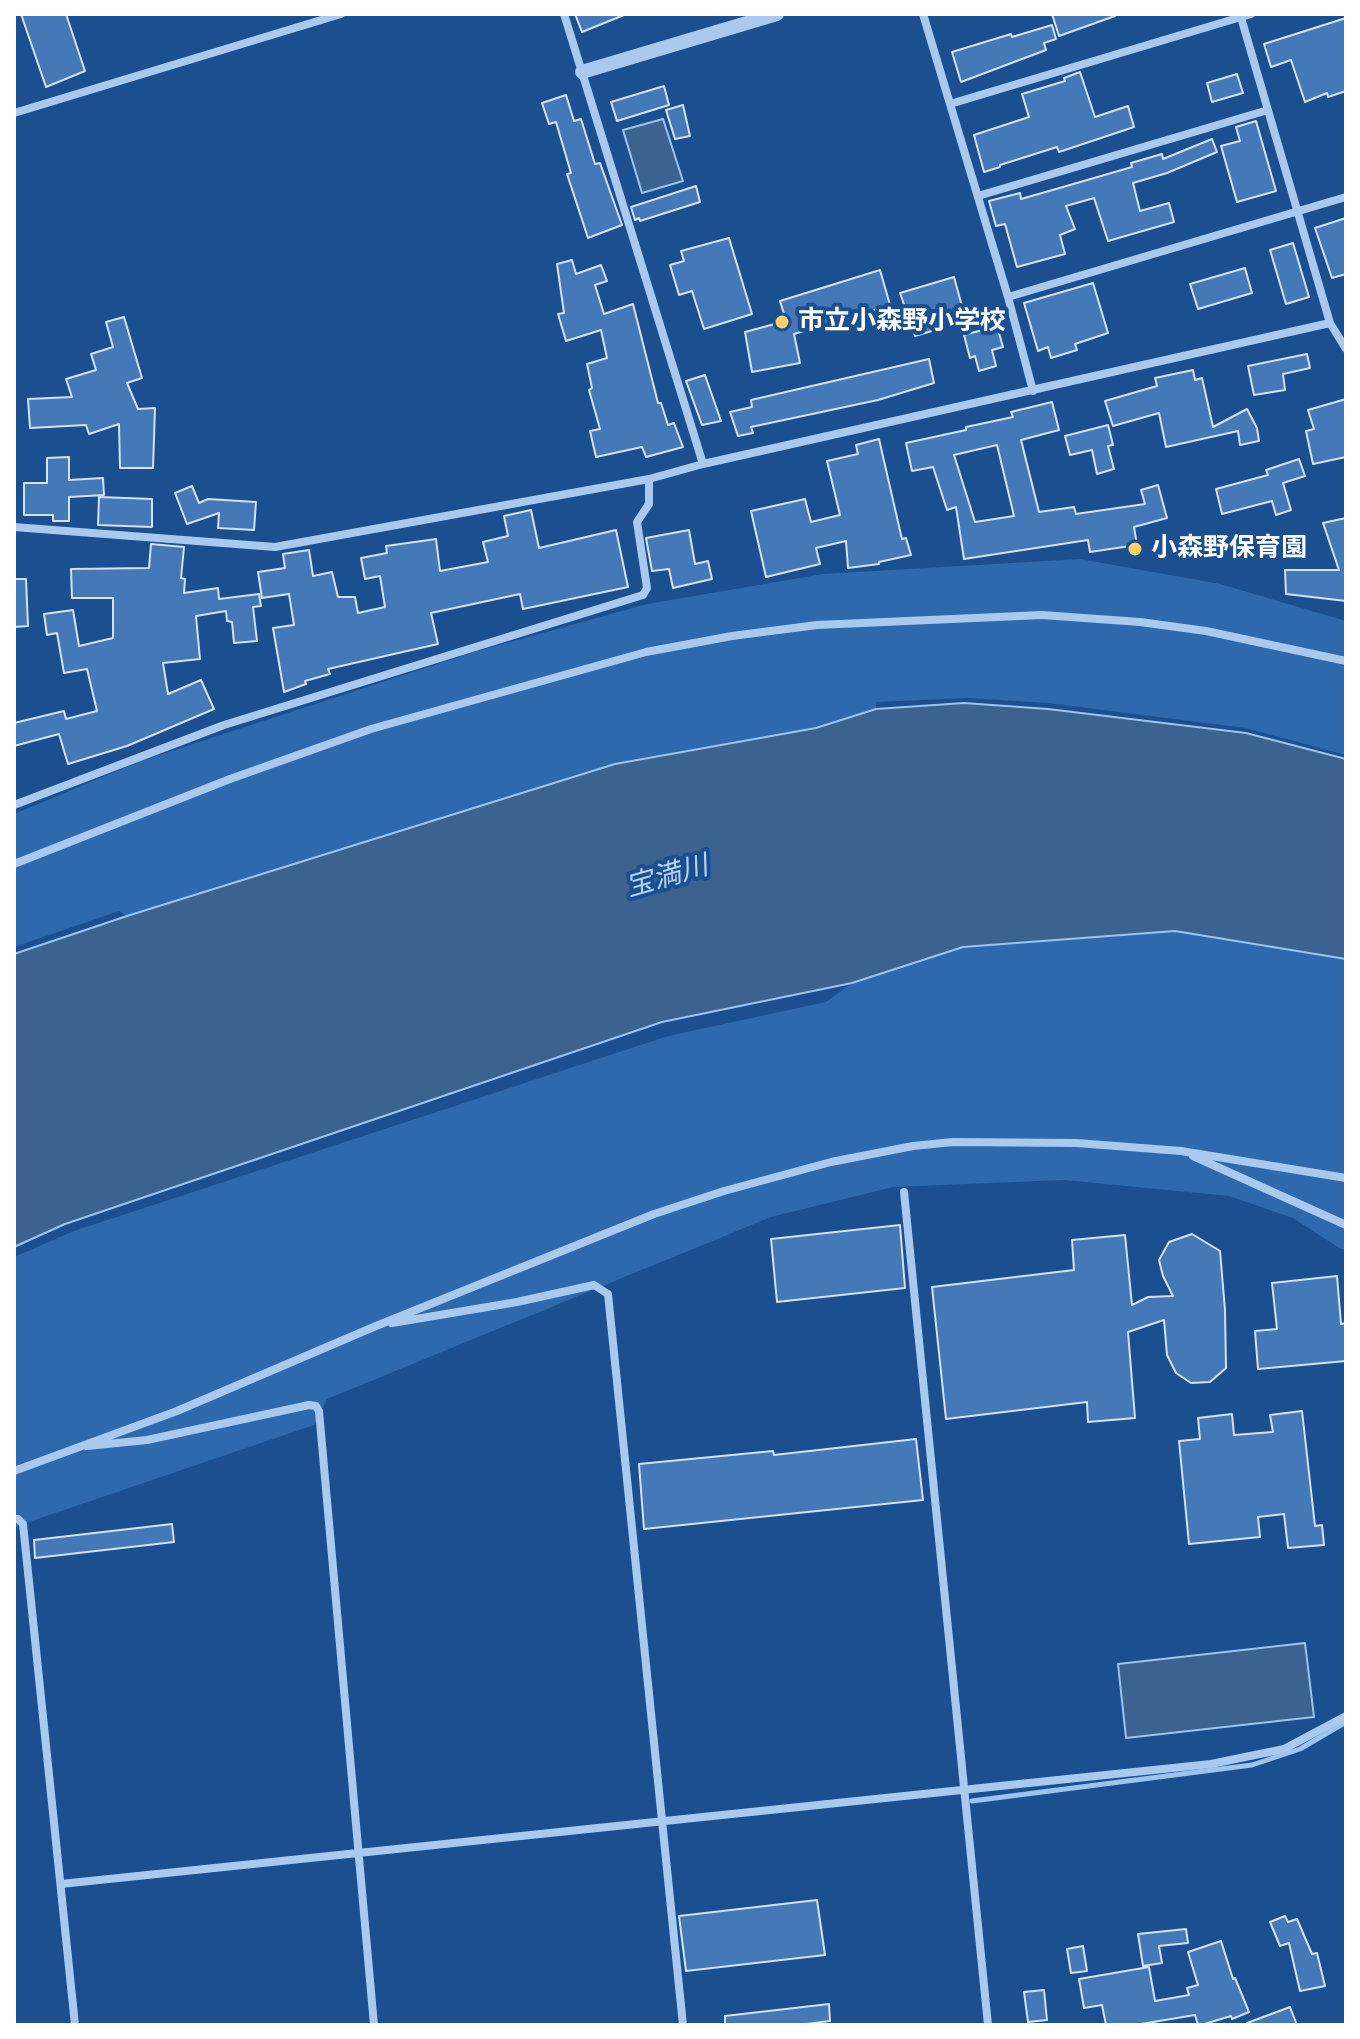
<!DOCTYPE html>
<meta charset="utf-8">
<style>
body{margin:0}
#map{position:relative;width:1360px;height:2039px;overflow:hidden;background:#1b4f8f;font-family:Karla,sans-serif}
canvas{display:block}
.frame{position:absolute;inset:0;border:16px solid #fff;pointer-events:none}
</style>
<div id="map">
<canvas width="1360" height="2039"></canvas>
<div class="frame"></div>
</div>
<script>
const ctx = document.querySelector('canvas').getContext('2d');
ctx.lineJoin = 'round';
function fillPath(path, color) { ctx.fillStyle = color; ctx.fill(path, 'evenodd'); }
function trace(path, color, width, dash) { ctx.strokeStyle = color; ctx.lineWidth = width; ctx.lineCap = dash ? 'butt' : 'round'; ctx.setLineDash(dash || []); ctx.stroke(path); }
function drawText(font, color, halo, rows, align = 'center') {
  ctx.font = font + ' Karla,"Noto Sans JP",sans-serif'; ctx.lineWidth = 8; ctx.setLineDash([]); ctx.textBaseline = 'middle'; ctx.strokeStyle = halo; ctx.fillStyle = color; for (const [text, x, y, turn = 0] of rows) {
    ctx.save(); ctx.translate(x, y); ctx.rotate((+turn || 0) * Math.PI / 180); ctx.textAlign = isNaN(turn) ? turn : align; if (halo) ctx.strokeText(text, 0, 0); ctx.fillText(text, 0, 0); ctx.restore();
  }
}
const green = new Path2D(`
 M1080 559 1220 584 1346 621V755L1245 728 1048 703 968 698 876 702V709L816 728 127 916 119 911 14 947V814L141 761 474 652 647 604 823 574Z
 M1175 931 1346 959V1250L1339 1248 1293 1218 1229 1196 1065 1180 893 1187 771 1217 327 1399 314 1425 14 1527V1257L74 1231 668 1036 826 1002 852 983 963 947Z`);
const water = new Path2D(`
 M663 119 683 181 642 193 623 130Z
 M964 703 1048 709 1246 733 1346 759V959L1175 931 963 947 852 983 662 1022 65 1224 14 1247V954L127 916 615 764 816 728 876 709Z
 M1305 1643 1314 1717 1126 1738 1118 1664Z`);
const stream = new Path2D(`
 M972 1801 1252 1765 1300 1749 1346 1722`);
const building = new Path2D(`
 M21 14H66L85 71 46 87Z
 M575 14H624V15L582 32Z
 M1052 14H1115V16L1059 36Z
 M1346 18V91L1328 97 1327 93 1305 102 1291 60 1271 67 1264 44Z
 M1052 25 1056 39 1044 43 1046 50 961 82 952 52 1011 34 1012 37Z
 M1080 72 1095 117 1128 106 1134 127 1059 152 1057 147 1000 165V167L984 172 974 135 1029 117 1022 94 1065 81 1064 78Z
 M1237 74 1243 93 1212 102 1207 83Z
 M664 86 669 105 617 121 611 102Z
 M566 95 574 121 581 119 595 164 600 163 622 225 588 238 567 174 571 173 556 122 549 124 542 103Z
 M683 105 690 136 675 139 666 110Z
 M1256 121 1276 191 1237 202 1221 146 1240 141 1236 127Z
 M1212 139 1217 152 1167 173 1133 183 1140 211 1169 203 1174 222 1108 241 1094 198 1066 206 1075 229 1060 235 1065 254 1017 267 1005 224 996 226 989 201 1020 193 1021 199 1063 187 1132 167 1131 163 1162 154 1163 159Z
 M696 186 700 202 640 221 639 218 635 220 631 207Z
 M1346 218V274L1332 278 1315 228Z
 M729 238 752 314 704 329 692 291 679 295 670 265 684 261 681 251Z
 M1293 243 1309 297 1286 304 1270 250Z
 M572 260 576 274 601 265 607 281 595 285 604 314 633 304 658 403H661L668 425 674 423 683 447 646 457 642 447 596 457 590 431 600 429 589 390 592 388 587 364 607 358 601 330 566 341 558 314 564 313 557 264Z
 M1245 268 1252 293 1198 309 1190 284Z
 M880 270 890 305 794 334 800 363 752 372 745 332 786 321 780 301Z
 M954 277 966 321 915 336 900 293Z
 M1093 283 1108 333 1075 344 1077 350 1051 358 1048 347 1038 351 1024 303Z
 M124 317 142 378 127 383 138 409 155 408 153 468H120L119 424 89 434 86 425 30 428 28 399 72 397 66 379 96 370 91 354 113 347 106 322Z
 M997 326 1003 347 992 350 996 366 979 371 975 356 970 358 964 335Z
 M1307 354 1310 368 1283 374 1285 390 1254 395 1248 366Z
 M929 359 934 383 878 400 751 427 753 433 738 436 730 412 752 407 751 400Z
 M1193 370 1195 380 1202 378 1213 427 1247 409 1257 428 1259 441 1240 445 1238 431 1166 447 1159 413 1113 426 1105 401 1157 386 1155 378Z
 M705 375 721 421 702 425 686 381Z
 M1346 399V457L1313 464 1306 431 1314 429 1308 410Z
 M1052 402 1059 430 1021 440 1039 512 1074 507 1076 514 1145 504 1141 490 1158 485 1167 518 1134 527 1137 545 1090 552 1088 540 964 559 956 507 947 510 933 467 912 471 906 443 966 430V427L1013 417 1011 412ZM997 445 1014 516 975 522 954 455Z
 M1108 425 1113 445 1108 446 1114 469 1097 474 1092 450 1070 455 1065 436Z
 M879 439 901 535 902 539 906 538 911 555 879 562V564L848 568 846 541 816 548 820 564 766 577 751 511 805 499 811 522 840 515 827 461 858 454 856 445Z
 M69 457V480L103 478 104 495 69 497V521H53V515H24V483H47V458Z
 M1299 459 1305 476 1283 483 1291 510 1276 515 1272 501 1222 514 1216 489 1268 475 1266 470Z
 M192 486 199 503 208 499 256 502 254 530 218 528 219 513 187 524 175 493Z
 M99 497 152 499V527L98 525Z
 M531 510 539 548 616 530 628 587 523 609 520 594 431 613 438 644 328 669 330 674 305 681 306 684 284 692 273 628 294 625 289 594 262 598 258 572 285 568 283 554 309 550 313 576 332 572 338 597H355L358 613 385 607 380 576 365 579 361 558 387 553 386 546 436 539 440 571 488 562 483 542 508 536 504 516Z
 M1346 518V601L1286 594 1285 570H1339L1323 523Z
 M689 530 695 564 708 561 712 579 673 588 669 569 652 571 646 538Z
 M151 544 184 547 181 578 185 579 184 593 218 588 219 599 259 594 261 606 253 607 257 641 234 643 232 622 227 621 226 611 196 616 200 659 163 663 168 694 201 680 214 709 127 746 68 764 59 734 14 746V723L64 711 66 719 97 711 87 669 64 673 57 633 47 635 44 614 73 610 79 646 113 638V598H72L71 569 149 568Z
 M14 579H26L28 626 14 627Z
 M900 1225 905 1288 777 1302 771 1239Z
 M1192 1234 1220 1251 1225 1310 1226 1368 1210 1382 1191 1383 1176 1373 1167 1355 1164 1320 1128 1332 1135 1418 1088 1422 1087 1402 946 1419 932 1287 1074 1270 1072 1240 1125 1235 1132 1305 1148 1297 1173 1296 1163 1276 1159 1260 1169 1242Z
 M1337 1276 1341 1324 1346 1323V1361L1258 1369 1255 1331 1277 1329 1272 1283Z
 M1302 1411 1315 1526 1322 1525 1324 1545 1288 1548 1284 1514 1258 1517 1260 1537 1189 1544 1179 1441 1200 1439 1198 1418 1232 1414 1234 1435 1273 1432 1270 1415Z
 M916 1439 923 1500 644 1529 639 1464 773 1451 774 1455Z
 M172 1524 174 1542 35 1558 34 1540Z
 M817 1900 825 1955 686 1971 679 1916Z
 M1285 1916 1288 1922 1297 1919 1312 1954 1317 1953 1325 1986 1300 1991 1289 1943 1280 1946 1270 1922Z
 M1186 1929 1188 1943 1159 1946 1162 1963 1143 1966 1138 1934Z
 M1221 1941 1233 1979 1235 1978 1249 2012 1232 2019 1231 2016 1201 2025H1198L1195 2015 1135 2025H1106L1102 2005 1084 2008 1079 1979 1149 1967 1155 2001 1189 1995 1187 1988 1198 1985 1188 1952Z
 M1083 1946 1087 1971 1071 1973 1067 1949Z
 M1044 1990 1047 2020 1028 2022 1024 1992Z
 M829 2004 830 2021 798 2025H725V2016Z
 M1290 2007 1297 2025H1247V2023Z`);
const minor = new Path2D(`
 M564 14 703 464
 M923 14 1008 297 1033 391
 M1240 14 1330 323 1346 349
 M950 104 1251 14
 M14 113 341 14
 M978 196 1268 110
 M1008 297 1346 197
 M14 527 275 547 649 479 703 464 1330 323
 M14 805 224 725 643 595 647 588 637 522 649 504V479
 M14 864 230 779 371 729 646 652 732 636 817 625 1042 615 1140 622 1206 631 1346 661
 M1193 1156 1346 1225
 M904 1192 988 2025
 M392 1323 517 1302 594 1285 608 1294 683 2025
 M87 1446 147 1440 309 1405 316 1406 319 1411 374 2025
 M14 1471 177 1411 376 1326 654 1214 724 1191 831 1162 913 1146 953 1142 1077 1143 1181 1151 1346 1178
 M14 1519H18L23 1524 75 2025
 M61 1884 1211 1764 1284 1749 1346 1716`);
const tertiary = new Path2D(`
 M582 72 777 14`);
const markers = [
 [782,322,8,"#ffd166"],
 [1135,549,8,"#ffd166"]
];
const poiNames = [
 ["市立小森野小学校",798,322],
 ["小森野保育園",1151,549]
];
const waterNames = [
 ["宝満川",667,877,-16]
];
fillPath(green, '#2e69ad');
fillPath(water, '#3c6290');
trace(water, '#9cc4f0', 2);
trace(stream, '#9cc4f0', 5);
fillPath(building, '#4478b7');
trace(building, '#cfe3fa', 2);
trace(minor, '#a9c9ee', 8);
trace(tertiary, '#a9c9ee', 14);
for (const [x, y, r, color] of markers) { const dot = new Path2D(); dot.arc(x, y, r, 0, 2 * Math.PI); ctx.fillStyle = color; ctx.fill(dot); trace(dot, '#1b4f8f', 3); }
drawText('bold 26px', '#fff', '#1b4f8f', poiNames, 'left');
drawText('italic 28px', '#b5d3f5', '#1b4f8f', waterNames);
</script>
